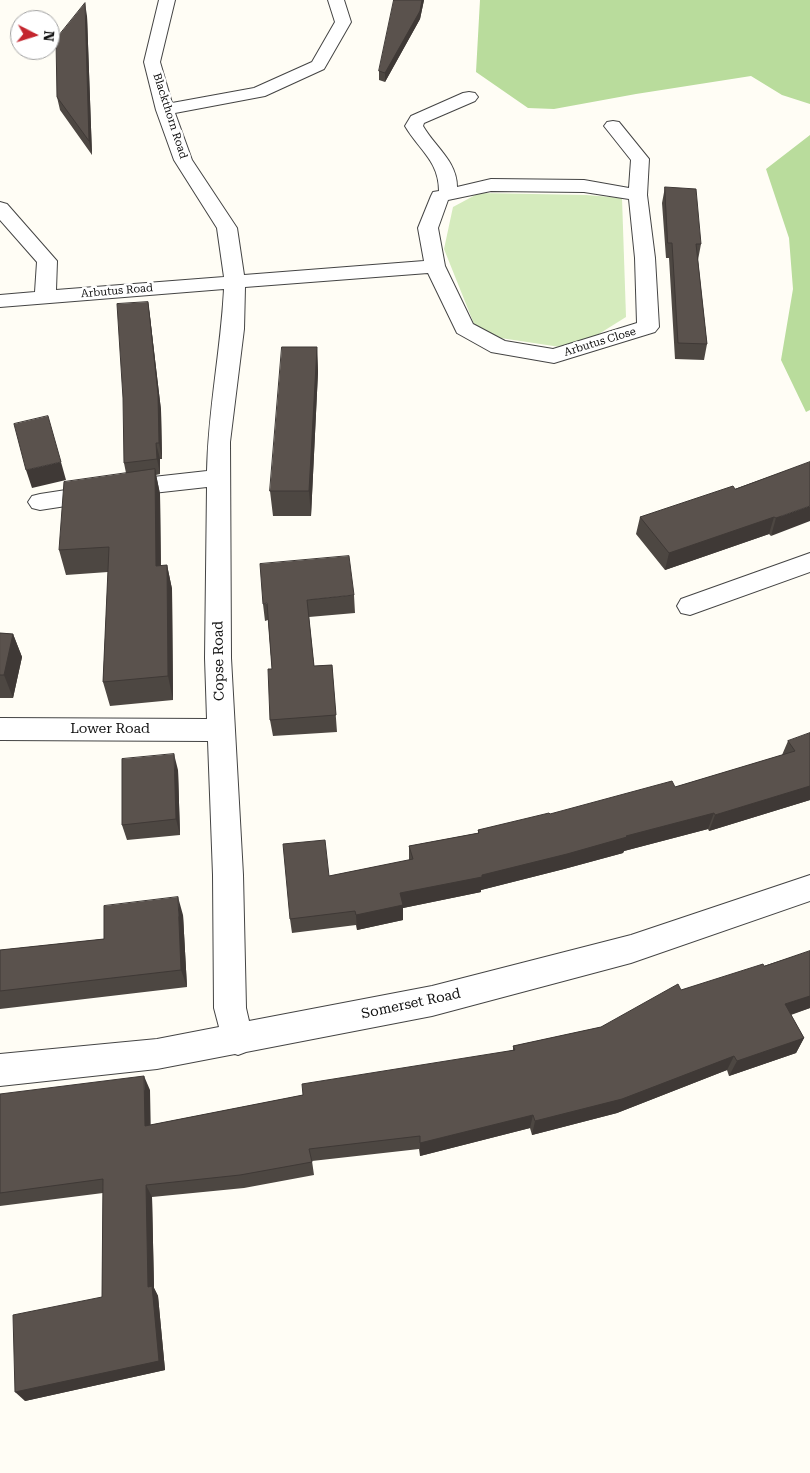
<!DOCTYPE html>
<style>
body{margin:0}
#map{position:relative;width:810px;height:1473px;overflow:hidden;background:#fffdf5;font-family:"Roboto Serif",serif}
canvas{display:block}
.north{position:absolute;left:10px;top:10px;width:50px;height:50px;box-sizing:border-box;background:#fff;border:1px solid #a0a0a0;border-radius:50%;rotate:95deg;font-size:14px;font-weight:700;line-height:20px;text-align:center;color:#111}
.north::after{content:'';display:block;margin:auto;width:18px;height:22px;background:#c4262e;clip-path:polygon(50% 0,100% 100%,50% 72%,0 100%)}
</style>
<div id="map">
<canvas width="810" height="1473"></canvas>
<div class="north">N</div>
</div>
<script>
const ctx = document.querySelector('canvas').getContext('2d');
ctx.lineJoin = 'round';
function fillPath(path, color) { ctx.fillStyle = color; ctx.fill(path, 'evenodd'); }
function trace(path, color, width, dash) { ctx.strokeStyle = color; ctx.lineWidth = width; ctx.lineCap = dash ? 'butt' : 'round'; ctx.setLineDash(dash || []); ctx.stroke(path); }
function drawText(font, color, halo, rows, align = 'center') {
  ctx.font = font + ' "Roboto Serif",serif'; ctx.lineWidth = 5; ctx.setLineDash([]); ctx.textBaseline = 'middle'; ctx.strokeStyle = halo; ctx.fillStyle = color; for (const [text, x, y, turn = 0] of rows) {
    ctx.save(); ctx.translate(x, y); ctx.rotate((+turn || 0) * Math.PI / 180); ctx.textAlign = isNaN(turn) ? turn : align; if (halo) ctx.strokeText(text, 0, 0); ctx.fillText(text, 0, 0); ctx.restore();
  }
}
const green = new Path2D(`
 M479 193 586 195 622 198 626 317 594 337 560 347 494 337 474 324 444 249 453 207Z`);
const forest = new Path2D(`
 M480 0H810V104L782 95 751 76 636 94 554 109 528 108 476 72Z
 M810 135V410L806 412 781 360 793 289 789 238 766 169Z`);
const minor = new Path2D(`
 M159 0H175L160 62 172 103 254 88 312 62 335 22 328 0H344L351 22 324 69 265 96 175 113 192 160 237 228 244 275 424 261 418 228 431 196 433 192 439 191C439 161 419 150 405 126L411 116 463 93 469 92 475 93 478 97 475 101 424 123 423 126C435 147 457 161 457 187L491 179 584 180 629 188 631 160 604 126 607 122 613 121 619 122 649 159 647 195 655 258 659 327 655 332 554 363 491 352 457 333 428 273 245 287 244 329 230 442 231 658 243 875 246 1008 249 1021 432 986 631 935 810 875V901L631 963 432 1016 246 1052 238 1055 235 1054 157 1069 0 1086V1054L157 1039 219 1027 214 1008 213 875 208 741 0 740V718L207 719 205 658 207 487 144 494 40 510 32 508 28 502 32 496 40 494 144 478 207 471C208 410 221 350 224 289L0 307V295L35 292 37 262 0 220V202L7 204 57 261 56 290 224 277 217 228 174 160 156 110 144 62ZM491 191 584 192 629 199 635 258 637 323 553 349 505 341 473 324 445 266 438 228 448 200Z
 M810 553V572L690 615 681 613 677 606 681 599Z`);
const wall = new Path2D(`
 M394 0H424L420 19 385 82 379 80V71Z
 M87 16 92 155 60 110 57 97Z
 M665 187 701 244 698 260 707 344 704 360 675 359 669 258H666L662 203Z
 M148 302 150 317 161 410 162 459H160V474L156 475 160 494 161 566 167 565 172 589 173 700 110 706 103 682 108 572 66 575 59 550 126 473 124 463Z
 M317 347 318 372 311 516H273L270 491Z
 M810 462 771 536 769 534 665 570 636 534 640 517 735 489Z
 M354 595 355 613 309 617 314 666 332 665 337 732 273 736 270 720 272 669 268 620 265 621 263 604Z
 M0 633 13 634 22 657 13 698H0Z
 M810 733V800L709 831 708 829 624 851 623 853 564 869 481 890V892L403 908V920L357 930 356 925 292 933 290 919 329 876 409 860V846L478 833V830L675 787 782 755 788 741Z
 M178 770 180 835 127 840 122 825Z
 M183 915 187 987 0 1009V950L104 939Z
 M810 951V1008L791 1015 804 1038 796 1053 729 1076 727 1070 617 1113 532 1135 530 1128 420 1156 419 1149 312 1161 314 1175 244 1188 152 1197 154 1288 158 1296 165 1370 25 1401 102 1297 103 1193 0 1206V1094L150 1090V1125L303 1095 513 1050V1046L601 1027 681 990 764 966Z`);
const shadedWall = new Path2D(`
 M422 0H424L420 19 385 82V73Z
 M85 3 87 16 92 155 89 141Z
 M148 302 150 317 161 410 162 459 159 443Z
 M317 347 318 372 311 516 309 491Z
 M156 443 160 459V474L157 459Z
 M61 462 66 480 32 488 26 470Z
 M155 469 160 494 161 590 156 566Z
 M810 506V521L771 536 776 518Z
 M774 517 769 534 665 570 669 553Z
 M167 565 172 589 173 700 168 676Z
 M13 634 22 657 13 698 4 675Z
 M174 754 178 770 180 835 176 819Z
 M810 786V800L709 831 715 815Z
 M714 813 708 829 624 851 623 853 564 869 481 890V892L403 908V920L357 930 356 915 400 893 482 875 626 836Z
 M178 897 183 915 187 987 181 970Z
 M810 996V1008L777 1019 785 1004Z
 M804 1038 796 1053 729 1076 737 1061Z
 M734 1056 727 1070 617 1113 532 1135 535 1121Z
 M144 1076 150 1090 151 1140 145 1126Z
 M533 1115 530 1128 420 1156V1143Z
 M146 1185 152 1197 154 1288 158 1296 165 1370 25 1401 15 1392 148 1287Z`);
const building = new Path2D(`
 M394 0H422L420 11 385 73 379 71Z
 M85 3 89 141 57 97 56 39Z
 M665 187 696 189 701 244H696L707 344 678 343 672 243H668Z
 M148 302 158 394 159 443H156L157 459 124 463 123 398 117 304Z
 M282 347H317L309 491H270Z
 M48 416 61 462 26 470 14 424Z
 M810 462V506L776 518 774 517 669 553 640 517 733 486 735 489Z
 M155 469 156 566 167 565 168 676 103 682 109 547 59 550 64 482Z
 M349 556 354 595 307 600 314 666 332 665 336 715 270 720 268 669H272L267 603 263 604 260 564Z
 M0 633 13 634 4 675H0Z
 M810 733V786L715 815 714 813 626 836 627 837 567 854 482 875V877L400 893 403 905 356 915 355 911 290 919 283 844 325 840 329 876 413 859 409 846 479 833 478 830 549 813 550 814 672 781 675 787 795 751 788 741Z
 M174 754 176 819 122 825V759Z
 M178 897 181 970 0 991V950L104 939V906Z
 M810 951V996L785 1004 804 1038 737 1061 734 1056 622 1099 535 1121 533 1115 420 1143V1136L309 1149 312 1162 240 1175 146 1185 148 1287 152 1286 159 1361 15 1392 13 1315 102 1297 103 1179 0 1193V1094L144 1076 145 1126 303 1095 302 1084 515 1050 513 1046 601 1027 678 984 681 990 763 964 764 966Z`);
const farStreetnames = [
 ["Blackthorn Road",170,116,72],
 ["Arbutus Road",117,291,-5],
 ["Arbutus Close",600,342,-17]
];
const streetNames = [
 ["Copse Road",219,661,-91],
 ["Lower Road",110,729],
 ["Somerset Road",411,1004,-12]
];
fillPath(green, '#d5ebbd');
fillPath(forest, '#b9dc9c');
trace(minor, '#444', 2);
fillPath(minor, '#fff');
fillPath(wall, '#4d4742');
fillPath(shadedWall, '#3f3936');
fillPath(building, '#5a524d');
trace(building, '#3f3936', 1);
drawText('11px', '#111', '#fff', farStreetnames);
drawText('14px', '#111', '#fff', streetNames);
</script>
